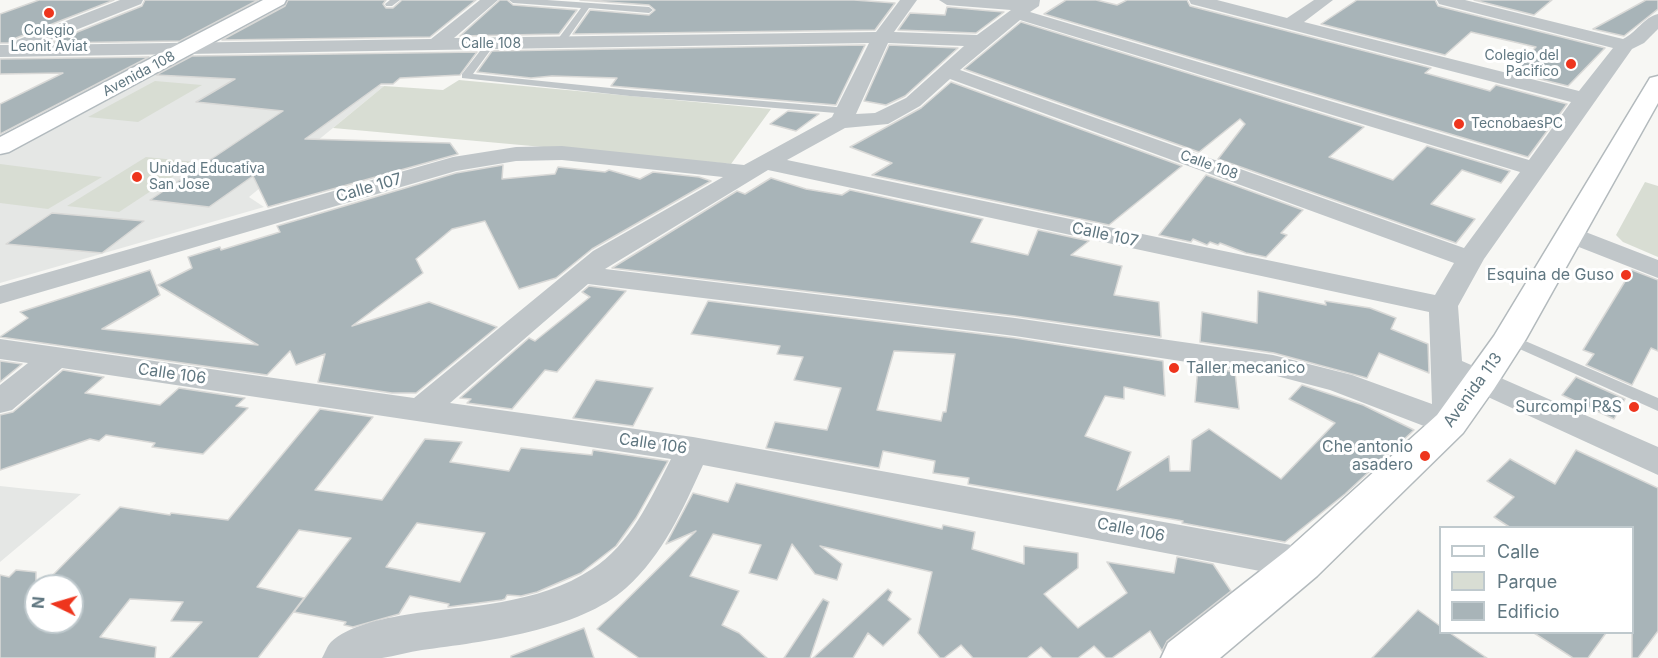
<!DOCTYPE html>
<style>
body{margin:0}
#map{position:relative;width:1658px;height:658px;overflow:hidden;background:#f7f7f4;font-family:Inter,sans-serif}
canvas{display:block}
.legend{position:absolute;left:1439px;top:526px;width:195px;height:108px;box-sizing:border-box;background:#fff;border:2px solid #bfc9cd;margin:0;padding:8px 10px;list-style:none;font-size:18px;color:#607781}
.legend li{display:flex;align-items:center;gap:12px;height:30px}
.legend b{width:30px;border:2px solid #bfc9cd}
.north{position:absolute;left:24px;top:574px;width:60px;height:60px;box-sizing:border-box;background:#fff;border:2px solid #bfc9cd;border-radius:50%;rotate:275deg;font-size:16px;font-weight:700;line-height:24px;text-align:center;color:#607781}
.north::after{content:'';display:block;margin:auto;width:21px;height:27px;background:#ee351d;clip-path:polygon(50% 0,100% 100%,50% 72%,0 100%)}
</style>
<div id="map">
<canvas width="1658" height="658"></canvas>
<ul class="legend">
<li><b style="height:8px;background:#fff"></b>Calle</li>
<li><b style="height:16px;background:#d8ddd3"></b>Parque</li>
<li><b style="height:16px;background:#a8b4b8"></b>Edificio</li>
</ul>
<div class="north">N</div>
</div>
<script>
const ctx = document.querySelector('canvas').getContext('2d');
ctx.lineJoin = 'round';
function fillPath(path, color) { ctx.fillStyle = color; ctx.fill(path, 'evenodd'); }
function trace(path, color, width, dash) { ctx.strokeStyle = color; ctx.lineWidth = width; ctx.lineCap = dash ? 'butt' : 'round'; ctx.setLineDash(dash || []); ctx.stroke(path); }
function drawText(font, color, halo, rows, align = 'center') {
  ctx.font = font + ' Inter,sans-serif'; ctx.lineWidth = 6; ctx.setLineDash([]); ctx.textBaseline = 'middle'; ctx.strokeStyle = halo; ctx.fillStyle = color; for (const [text, x, y, turn = 0] of rows) {
    ctx.save(); ctx.translate(x, y); ctx.rotate((+turn || 0) * Math.PI / 180); ctx.textAlign = isNaN(turn) ? turn : align; if (halo) ctx.strokeText(text, 0, 0); ctx.fillText(text, 0, 0); ctx.restore();
  }
}
const built = new Path2D(`
 M150 75 384 86 249 197 264 207 0 283V156Z
 M0 486 28 489 81 494 0 562Z`);
const green = new Path2D(`
 M459 80 771 109 731 164 333 128 384 86 443 90Z
 M155 81 202 85 138 122 88 117Z
 M146 157 195 162 119 212 67 206Z
 M0 164 102 177 48 209 0 203Z
 M1645 182 1658 186V257L1623 242 1616 235Z`);
const building = new Path2D(`
 M39 0H114L16 38 13 43H0V14Z
 M145 0H258L180 41 50 43 142 6Z
 M288 0H386L383 4 386 8H393L402 0H476L430 37 222 40 285 6Z
 M500 0H507L513 5 577 10 559 34 460 36Z
 M580 0H854L895 3 875 30 573 34 590 10 649 15 655 10 649 5Z
 M1066 0H1096L1117 5 1127 0H1187L1190 6 1431 68 1425 73 1490 91 1496 85 1567 104 1528 157 1044 14Z
 M1357 0H1435L1438 6 1605 48 1568 86 1511 72 1536 47 1471 32 1445 55 1321 24Z
 M1474 0H1552L1534 15Z
 M1646 0H1658V9L1624 36 1593 29Z
 M947 7 991 11 1004 12 976 33 898 30 910 13 945 15Z
 M1021 22 1364 127 1329 157 1393 180 1427 146 1510 171 1501 183 1462 170 1431 204 1475 219 1456 243 1218 159 1245 124 1240 119 1199 152 964 69Z
 M865 45 836 105 611 86 617 78 552 76 531 78 477 72 492 51Z
 M889 45 958 48 905 96 886 105 864 101Z
 M477 52 460 75 400 78 393 84H381L305 139 450 143 458 154 268 207 253 176 209 207 150 200 283 111 196 102 235 79 156 75 192 56Z
 M149 57 0 134V104L63 73 0 74V59Z
 M951 82 1182 166 1109 225 872 175 892 163 850 147 921 108Z
 M788 111 819 114 796 131 770 124Z
 M503 165 502 179 555 174 558 167 605 172 609 170 640 179 653 172 699 177 711 181 592 249 556 278 519 289 485 221 452 229 416 259 423 273 352 326 429 302 497 327 416 393H392L318 382 325 354 296 365 290 351 267 375 0 337 28 318 20 312 150 270 160 295 102 329 258 345 158 285 192 268 188 257 220 247 221 250 280 232 277 226 456 173Z
 M1206 175 1303 210 1281 233 1287 235 1266 257 1246 253 1220 243 1218 245 1210 242 1207 245 1193 239 1191 242 1159 235Z
 M771 178 806 189 842 195 850 190 983 219 971 242 1028 255 1038 230 1089 241 1071 255 1122 266 1114 295 1159 302 1161 337 1015 316 612 268 737 191 745 194Z
 M52 213 144 221 102 253 6 244Z
 M1632 270 1658 280V351L1651 348 1632 385 1586 365 1594 354 1583 350Z
 M589 286 626 291 557 372 545 370 512 409 467 403 471 399 460 398 529 338 535 341 590 297 582 292Z
 M1258 291 1326 305 1325 301 1370 308 1396 318 1391 329 1428 344 1429 373 1379 353 1367 378 1274 353 1200 342 1202 312 1257 323Z
 M708 301 1015 338 1163 361 1165 396 1124 387V399L1105 396 1085 436 1131 452 1117 490 1169 456 1170 471H1190L1192 440 1209 429 1281 479 1335 423 1289 399 1302 385 1363 405 1414 430 1345 494 1285 542 1182 523 1183 521 968 484 969 478 933 473 935 461 883 451 879 468 766 448 775 422 827 430 841 388 794 380 803 357 777 354 780 346 691 334ZM894 351 955 354 946 412H943L941 421 877 410Z
 M0 361 22 364 0 382Z
 M1198 366 1235 372 1239 409 1195 402Z
 M63 370 104 377 85 393 160 405 179 388 245 398 236 406 248 408 203 454 152 447 155 443 106 435 99 441 90 439 0 470V415L13 412Z
 M1576 377 1625 399 1614 419 1562 395Z
 M596 380 653 388 633 426 573 418Z
 M320 409 373 417 315 490 382 500 425 439 462 442 450 462 509 471 521 448 592 455 593 450 668 461 636 518 616 546 581 573 537 592 521 596 507 595 505 599 502 600 448 607 449 604 410 596 399 614 353 627 344 625 346 622 294 612 351 538 299 530 257 587 304 598 258 658H170L202 622 171 621 183 602 130 599 100 637 156 647 155 658H0V575L9 577 16 570 36 572V622H72V586H42L120 507 170 515 171 513 228 520ZM417 523 485 533 460 582 386 567Z
 M1576 450 1658 488V631L1638 658H1632V528H1511L1494 517 1514 497 1487 481 1510 459 1555 484Z
 M736 483 942 529 943 525 975 532 972 549 1024 564V546L1078 553V568L1044 594 1078 628 1127 593 1107 562 1174 573 1177 557 1213 564 1231 591 1167 641 1162 651 1150 631 1112 658H1106L1094 646 1078 658H1052L1041 647 1027 658H973L961 645 944 658H940L918 633 932 572 820 546 842 564 837 580 815 574 792 544 777 580 749 573 761 545 713 534 690 576 739 591 722 625 739 633 767 658H639L597 629 696 531 666 544 693 493 728 502Z
 M888 589 892 592 888 600 911 619 883 646 868 633 853 658H813Z
 M823 599 829 602 810 658H784Z
 M1418 610 1440 626V633H1450L1487 658H1372Z
 M584 628 594 658H511V656Z
 M1534 633H1606L1588 658H1573Z`);
const lane = new Path2D(`
 M390 0H400L392 6H386L385 4Z
 M509 0H547L649 7 653 10 649 13 589 8 563 45 560 46 555 43 581 8 513 3Z
 M490 41 495 44 473 74 630 90 848 108 853 111 848 114 630 96 462 78V74L487 42Z
 M1509 334 1658 398V411L1504 342 1501 339 1504 336Z`);
const street = new Path2D(`
 M120 0H143L141 4 38 45 431 39 480 0H498L454 38 876 32 900 0H917L894 32 977 35 1011 10 947 5 939 0H1040L1039 6 1030 12 1529 160 1571 102 1191 4 1189 0H1217L1287 18 1314 0H1333L1304 22 1579 91 1613 48 1439 4 1437 0H1465L1623 39C1636 33 1644 17 1658 14V29L1644 43 1632 49 1484 259 1458 306 1462 361 1658 447V475L1464 386 1467 424 1462 432 1450 436 1330 390 1273 375 1015 336 588 284 450 403 693 437 1302 547 1316 551 1322 563 1316 575 1302 579 703 465C683 509 663 555 626 588 580 630 483 642 422 650 409 652 395 656 382 658 363 658 342 658 322 658 325 653 327 646 331 642 365 611 457 611 502 602 534 596 565 587 592 569 630 545 651 498 671 459L62 368 12 410 0 413V385L28 363 0 359V339L414 398 593 251 723 177 562 160 516 161 456 171 0 304V286L453 157 516 147 562 146 744 165 832 117 869 43 0 57V45H15L17 40ZM1020 20 1520 172 1464 248 960 70ZM888 43 964 46 906 98 875 113 856 114ZM950 79 1454 263 1435 295 787 160 845 128 888 124 920 106ZM768 170 1429 312 1432 404 1352 375 1273 355 1015 318 605 269Z
 M1570 226 1658 260V278L1561 240 1557 234 1561 228Z`);
const secondary = new Path2D(`
 M263 0H286L284 4 9 152 0 154V137Z`);
const primary = new Path2D(`
 M1658 76V103L1526 339 1494 389 1463 433 1317 576 1220 658H1161L1168 643 1287 550 1437 415 1494 336 1647 83 1650 78Z`);
const markers = [
 [49,13,6,"#ee351d"],
 [1571,64,6,"#ee351d"],
 [1459,124,6,"#ee351d"],
 [137,177,6,"#ee351d"],
 [1626,275,6,"#ee351d"],
 [1174,368,6,"#ee351d"],
 [1634,407,6,"#ee351d"],
 [1425,456,6,"#ee351d"]
];
const farPoinames = [
 ["Colegio",49,31,"center"],
 ["Leonit Aviat",49,47,"center"],
 ["Colegio del",1559,56,"right"],
 ["Pacifico",1559,72,"right"],
 ["TecnobaesPC",1471,124],
 ["Unidad Educativa",149,169],
 ["San Jose",149,185]
];
const farStreetnames = [
 ["Calle 108",491,44],
 ["Avenida 108",139,74,-28],
 ["Calle 108",1209,165,20]
];
const streetNames = [
 ["Calle 107",369,188,-16],
 ["Calle 107",1105,235,12],
 ["Calle 106",172,374,8],
 ["Avenida 113",1473,390,-54],
 ["Calle 106",653,444,8],
 ["Calle 106",1131,530,11]
];
const poiNames = [
 ["Esquina de Guso",1614,275],
 ["Taller mecanico",1186,368,"left"],
 ["Surcompi P&S",1622,407],
 ["Che antonio",1413,447],
 ["asadero",1413,465]
];
fillPath(built, '#e5e7e5');
fillPath(green, '#d8ddd3');
fillPath(building, '#a8b4b8');
trace(building, '#d9d9d7', 1.5);
trace(secondary, '#b2babe', 3);
trace(primary, '#b3babd', 3);
fillPath(lane, '#c0c6c9');
fillPath(street, '#c0c6c9');
fillPath(secondary, '#fff');
fillPath(primary, '#fff');
for (const [x, y, r, color] of markers) { const dot = new Path2D(); dot.arc(x, y, r, 0, 2 * Math.PI); ctx.fillStyle = color; ctx.fill(dot); trace(dot, '#fff', 2); }
drawText('14px', '#607781', '#fff', farPoinames, 'left');
drawText('14px', '#607781', '#fff', farStreetnames);
drawText('16px', '#607781', '#fff', streetNames);
drawText('16px', '#607781', '#fff', poiNames, 'right');
</script>
